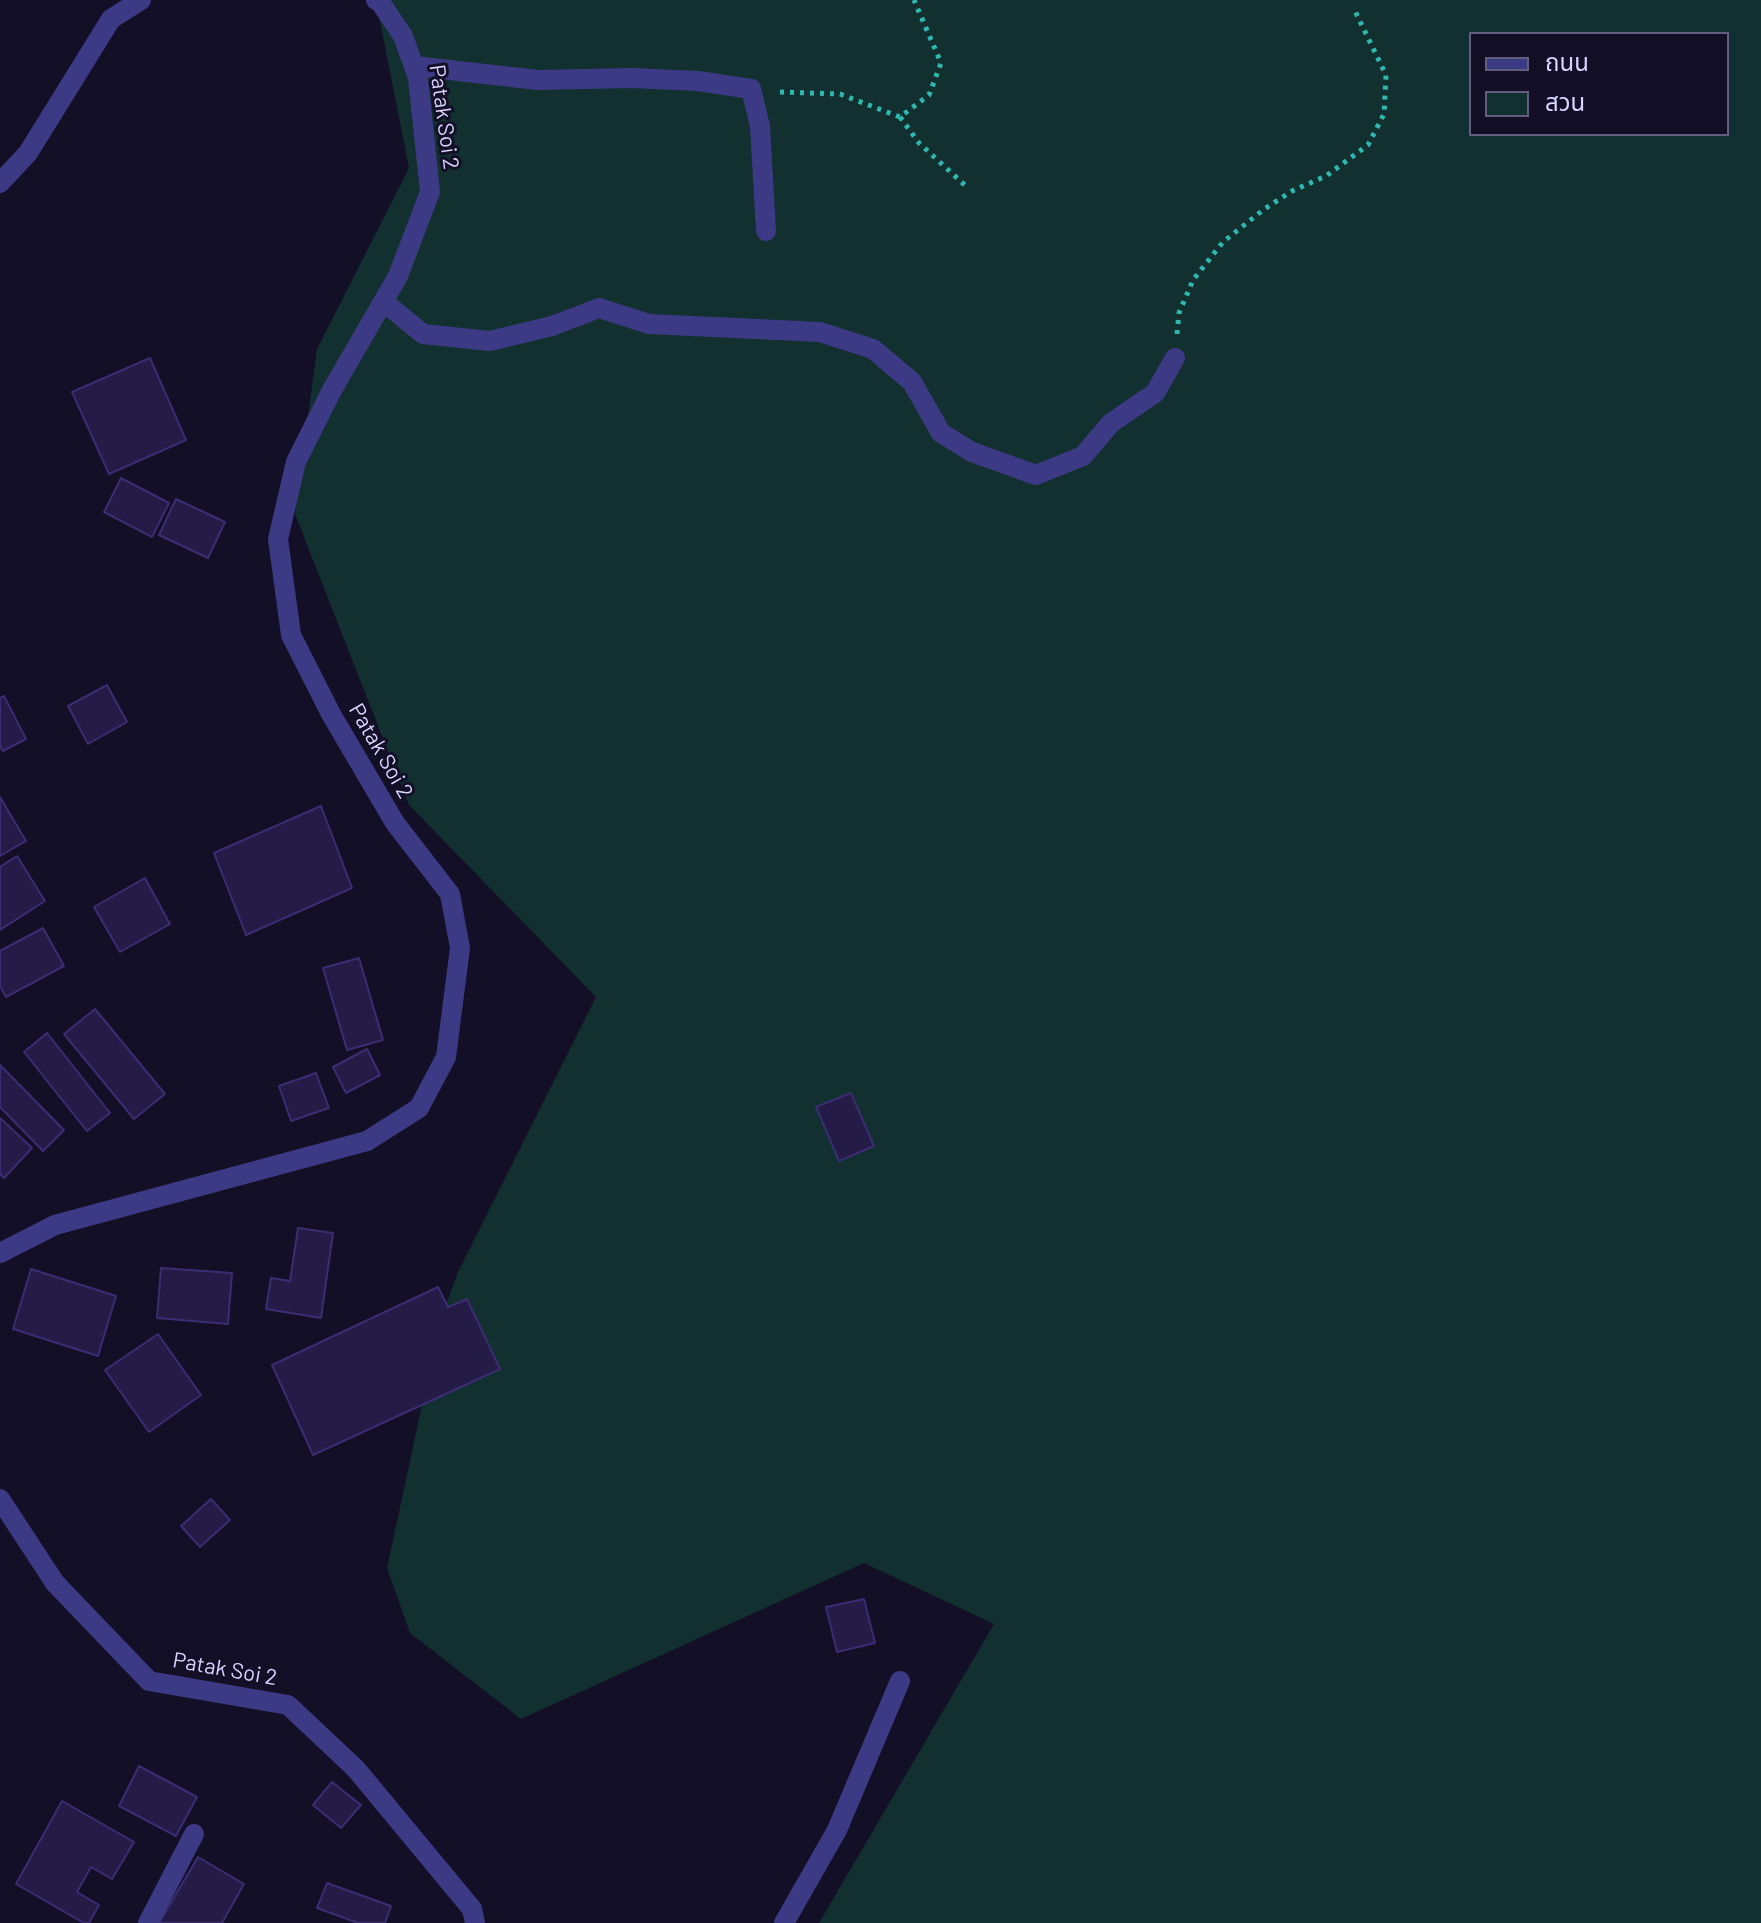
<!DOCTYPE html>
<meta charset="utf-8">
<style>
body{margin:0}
#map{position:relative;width:1761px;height:1923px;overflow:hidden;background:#130f26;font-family:Barlow,"Noto Sans Thai",sans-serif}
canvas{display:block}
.legend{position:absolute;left:1469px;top:32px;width:260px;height:104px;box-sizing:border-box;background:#130f26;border:2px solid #625e7d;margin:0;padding:10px 14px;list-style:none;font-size:24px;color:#d9d4ff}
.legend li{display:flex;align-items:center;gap:16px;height:40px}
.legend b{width:40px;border:2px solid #625e7d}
</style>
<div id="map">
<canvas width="1761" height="1923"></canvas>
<ul class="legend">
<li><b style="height:10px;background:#3d3a85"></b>ถนน</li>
<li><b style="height:22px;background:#12302f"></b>สวน</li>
</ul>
</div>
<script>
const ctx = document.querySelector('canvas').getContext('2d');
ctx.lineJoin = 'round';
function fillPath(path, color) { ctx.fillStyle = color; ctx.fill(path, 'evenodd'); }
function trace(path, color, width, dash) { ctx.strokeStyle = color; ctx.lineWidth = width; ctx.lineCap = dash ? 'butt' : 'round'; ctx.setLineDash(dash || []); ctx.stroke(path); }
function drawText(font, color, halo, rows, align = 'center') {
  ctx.font = font + ' Barlow,sans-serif'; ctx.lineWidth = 6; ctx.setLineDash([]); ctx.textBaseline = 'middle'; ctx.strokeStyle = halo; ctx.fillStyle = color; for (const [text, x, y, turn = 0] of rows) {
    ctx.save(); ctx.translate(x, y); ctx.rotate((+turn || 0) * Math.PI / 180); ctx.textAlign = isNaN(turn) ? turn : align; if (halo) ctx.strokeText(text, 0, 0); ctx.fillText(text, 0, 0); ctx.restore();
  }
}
const green = new Path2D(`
 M374 0H1761V1923H819L994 1624 864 1563 521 1719 410 1633 387 1568 440 1321 458 1272 596 997 409 805 295 514 317 349 409 168 377 6ZM1471 34H1727V134H1471Z`);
const building = new Path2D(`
 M150 358 186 440 109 474 72 392Z
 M121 478 169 503 152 537 104 512Z
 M176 499 225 522 208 558 159 535Z
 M107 685 127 722 88 744 68 706Z
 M4 696 26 739 3 751 0 746V698Z
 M0 797 26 841 0 856Z
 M321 806 352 888 246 935 214 853Z
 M17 856 45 901 0 930V867Z
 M145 878 170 924 120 952 94 907Z
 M43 928 64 966 6 997 0 986V951Z
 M359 958 383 1040 347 1050 323 968Z
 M95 1009 165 1094 134 1119 64 1034Z
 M47 1033 110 1113 87 1131 24 1052Z
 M367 1049 380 1075 346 1093 333 1067Z
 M0 1065 64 1130 43 1151 0 1107Z
 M316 1073 329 1108 291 1121 279 1086Z
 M851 1093 874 1146 839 1161 816 1107Z
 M0 1118 32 1148 4 1178 0 1174Z
 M298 1228 333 1233 321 1318 266 1309 271 1278 290 1281Z
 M161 1268 232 1273 228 1324 157 1318Z
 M31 1269 116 1296 98 1356 13 1329Z
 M438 1287 448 1307 467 1299 500 1369 313 1455 272 1365Z
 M158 1334 201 1395 149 1432 105 1370Z
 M211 1499 230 1520 200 1547 181 1526Z
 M864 1599 875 1643 837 1652 826 1607Z
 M139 1766 197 1797 176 1836 119 1806Z
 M332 1782 361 1805 341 1828 313 1805Z
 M62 1801 134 1842 112 1879 91 1867 77 1892 99 1905 89 1923H84L16 1884Z
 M198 1857 244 1884 222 1923H159Z
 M327 1883 391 1906 385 1923H358L317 1908Z`);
const path = new Path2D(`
 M780 92 840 94 900 117 929 95 941 63 914 0
 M900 117 919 143 968 188
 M1177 334 1179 313 1193 280 1223 242 1263 210 1292 191 1326 176 1368 145 1384 114 1386 75 1355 11`);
const minor = new Path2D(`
 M414 66 538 80 632 78 698 81 751 89 760 126 766 231
 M0 183 28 153 111 19 141 0
 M384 302 423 334 490 341 552 326 599 308 649 324 820 332 873 349 912 382 941 433 972 452 1036 475 1083 456 1111 423 1155 393 1175 358
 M0 1253 55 1225 367 1141 419 1108 446 1057 460 948 450 894 395 823 331 714 291 635 278 539 296 462 332 390 398 276 430 192 418 78 403 36 380 2 376 0
 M0 1499 55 1583 149 1681 288 1705 356 1769 472 1909 475 1923
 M148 1923 194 1834
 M784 1923 837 1830 900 1681`);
const streetNames = [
 ["Patak Soi 2",444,117,82],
 ["Patak Soi 2",381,751,60],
 ["Patak Soi 2",225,1669,10]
];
fillPath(green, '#12302f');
fillPath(building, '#241b47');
trace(building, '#3b2d73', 2);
trace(path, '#2fb8b0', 5, [4, 6]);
trace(minor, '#3d3a85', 20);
drawText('22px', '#d9d4ff', '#130f26', streetNames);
</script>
